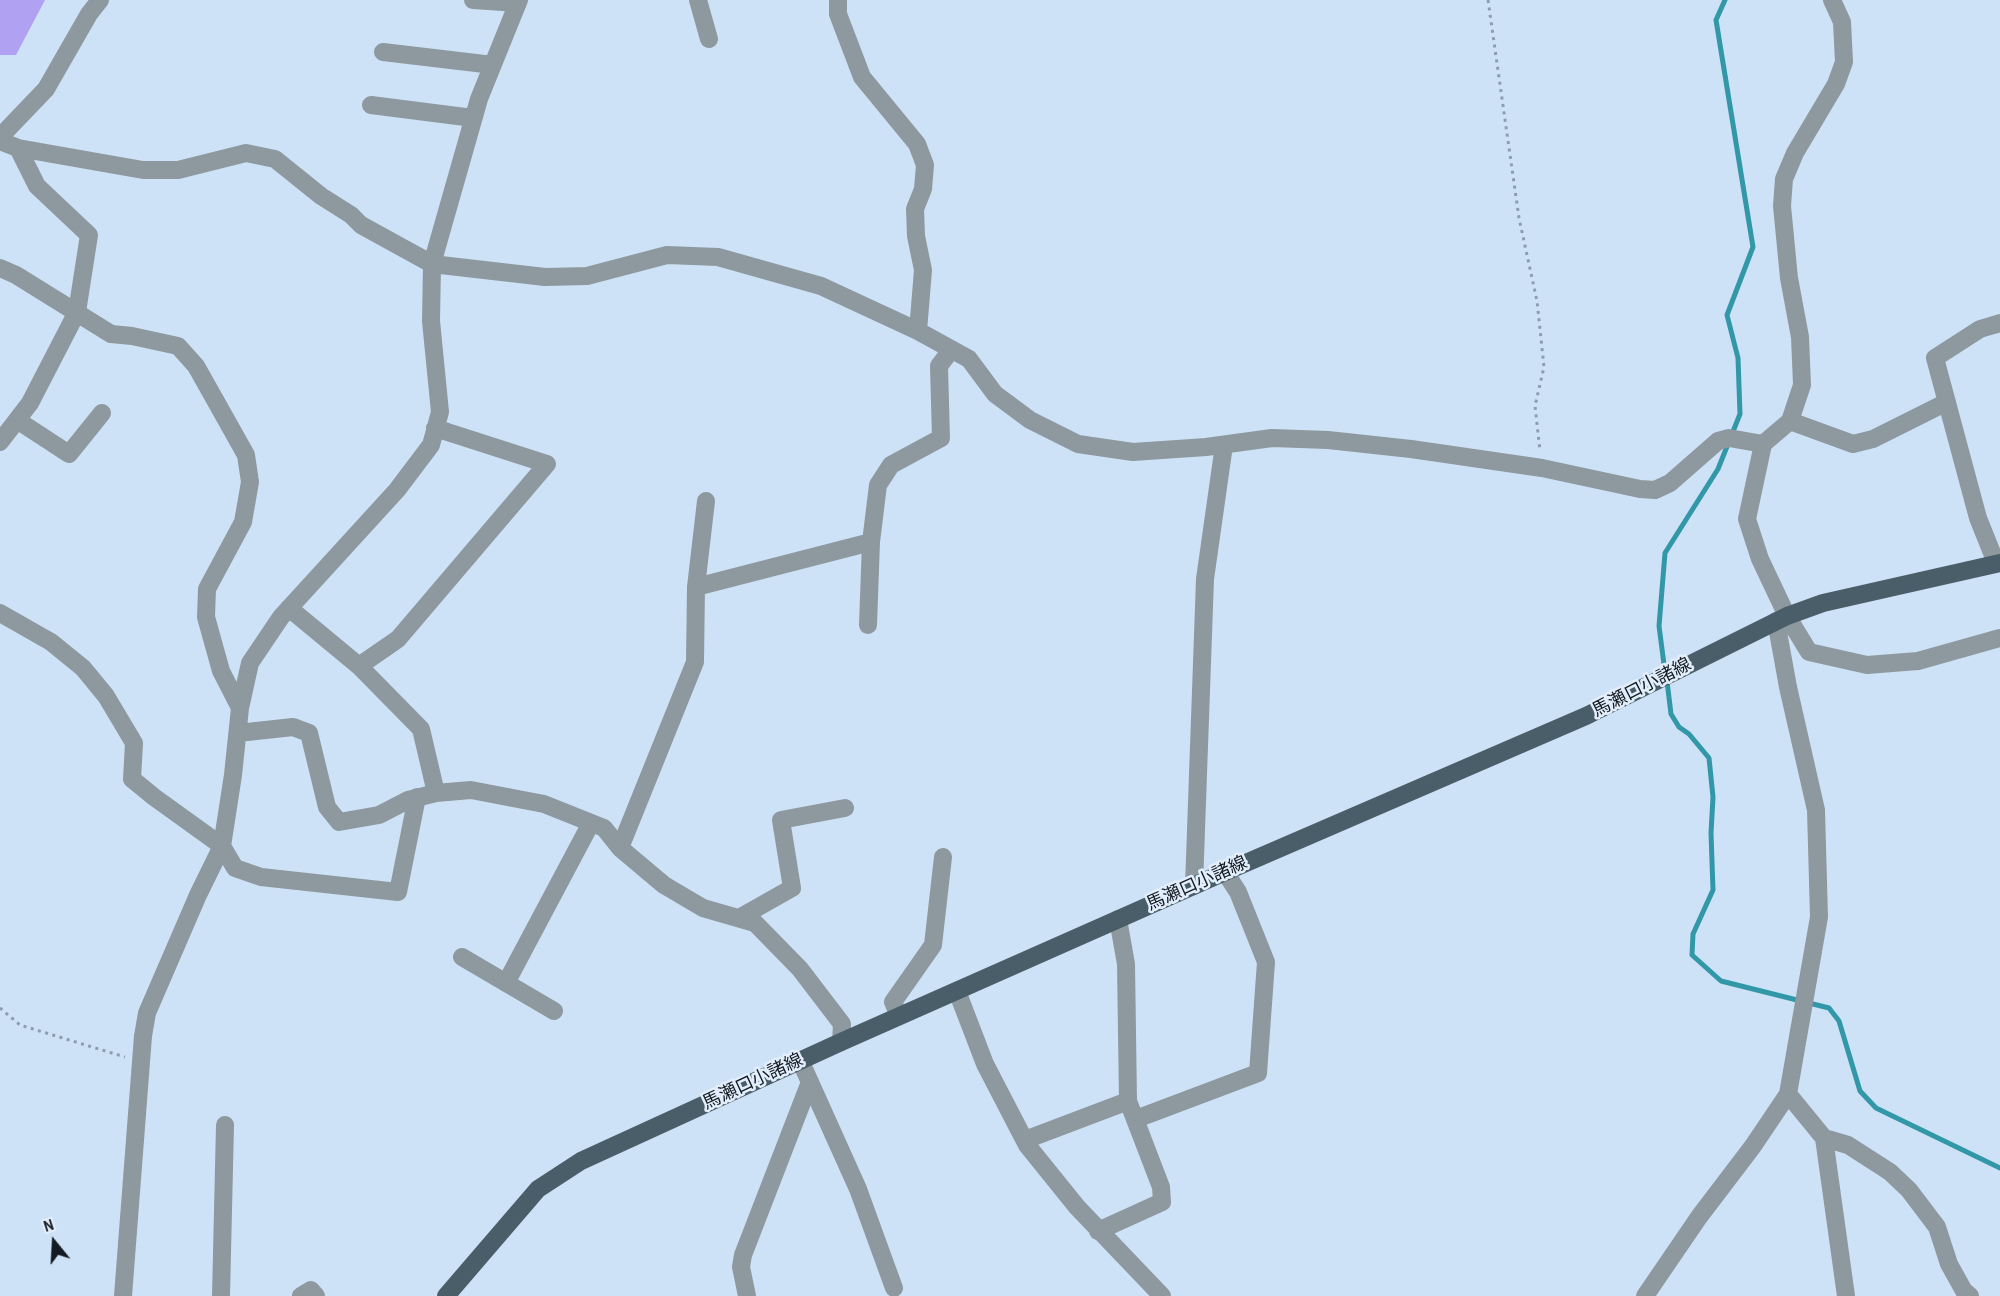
<!DOCTYPE html>
<meta charset="utf-8">
<style>
body{margin:0}
#map{position:relative;width:2000px;height:1296px;overflow:hidden;background:#cee2f7;font-family:"Archivo Narrow",sans-serif}
canvas{display:block}
.north{position:absolute;left:24px;top:1212px;width:60px;height:60px;-webkit-text-stroke:4px #e2eefb;paint-order:stroke;rotate:342deg;font-size:16px;font-weight:700;line-height:24px;text-align:center;color:#131a21}
.north::after{content:'';display:block;margin:auto;width:21px;height:27px;background:#131a21;clip-path:polygon(50% 0,100% 100%,50% 72%,0 100%)}
</style>
<div id="map">
<canvas width="2000" height="1296"></canvas>
<div class="north">N</div>
</div>
<script>
const ctx = document.querySelector('canvas').getContext('2d');
ctx.lineJoin = 'round';
function fillPath(path, color) { ctx.fillStyle = color; ctx.fill(path, 'evenodd'); }
function trace(path, color, width, dash) { ctx.strokeStyle = color; ctx.lineWidth = width; ctx.lineCap = dash ? 'butt' : 'round'; ctx.setLineDash(dash || []); ctx.stroke(path); }
function drawText(font, color, halo, rows, align = 'center') {
  ctx.font = font + ' "Archivo Narrow","Noto Sans JP",sans-serif'; ctx.lineWidth = 5; ctx.setLineDash([]); ctx.textBaseline = 'middle'; ctx.strokeStyle = halo; ctx.fillStyle = color; for (const [text, x, y, turn = 0] of rows) {
    ctx.save(); ctx.translate(x, y); ctx.rotate((+turn || 0) * Math.PI / 180); ctx.textAlign = isNaN(turn) ? turn : align; if (halo) ctx.strokeText(text, 0, 0); ctx.fillText(text, 0, 0); ctx.restore();
  }
}
const green = new Path2D(`
 M0 0H45L16 55H0Z`);
const stream = new Path2D(`
 M1665 672 1659 626 1665 553 1718 469 1740 414 1738 358 1727 315 1753 247 1716 20 1725 0
 M1667 681 1671 714 1679 727 1689 734 1709 758 1713 797 1711 833 1713 890 1693 934 1692 955 1721 981 1829 1008 1839 1021 1860 1091 1876 1108 2000 1168`);
const path = new Path2D(`
 M1488 0 1519 218 1537 301 1544 367 1535 406 1540 451
 M0 1008 20 1025 125 1057`);
const minor = new Path2D(`
 M473 0 518 3
 M698 0 709 39
 M838 0V14L862 77 917 144 925 165 923 189 915 209 916 236 923 270 918 331
 M1832 0 1842 22 1844 62 1836 84 1795 153 1784 179 1782 206 1789 278 1800 337 1802 385 1790 421 1763 444 1747 519 1760 559 1787 616 1809 652 1867 665 1918 661 2000 638
 M383 52 493 65
 M371 105 473 118
 M0 137 46 89 89 14 100 0
 M0 141 18 148 143 170H178L246 153 275 159 321 196 351 215 361 225 432 264 545 277 587 276 667 255 718 257 821 286 918 331 969 359 995 394 1030 420 1078 444 1133 452 1206 447 1272 438 1328 440 1411 449 1542 468 1640 489 1655 490 1670 483 1718 441 1729 438 1763 444
 M0 268 16 275 111 334 132 336 178 346 196 366 246 455 250 482 243 522 207 589 206 617 221 671 240 708
 M17 420 69 454 102 413
 M1790 421 1853 444 1873 439 1947 402
 M0 442 30 403 77 312 89 235 37 186 18 148
 M1996 563 1978 518 1935 358 1980 329 2000 323
 M696 587 871 542 878 485 891 465 941 438 939 366 951 350
 M289 608 359 666 421 729 436 793
 M0 613 51 642 83 668 106 696 134 743 132 779 154 797 222 846 235 868 261 877 398 892 417 797
 M868 625 871 542
 M359 666 398 639 547 464 435 428
 M238 733 293 727 309 733 327 807 339 822 379 815 408 800 436 793 471 790 544 804 604 828 620 848 664 885 703 908 755 923 800 969 842 1024 841 1042
 M620 848 695 662 696 587 706 501
 M1194 886 1205 579 1224 445
 M739 918 792 888 781 820 845 808
 M462 957 554 1011
 M506 983 591 823
 M957 991 985 1064 1027 1145 1077 1207 1162 1296
 M899 1016 893 1002 933 945 943 857
 M800 1060 858 1189 894 1288
 M1788 1094 1824 1138 1848 1145 1890 1172 1909 1190 1937 1227 1949 1264 1964 1291 1970 1296
 M1136 1119 1258 1073 1266 962 1238 892 1225 872
 M1824 1138 1846 1296
 M1025 1140 1128 1101
 M1098 1231 1162 1202 1161 1187 1128 1101 1126 964 1118 919
 M123 1296 143 1036 147 1013 198 895 222 846 233 775 240 708 250 663 281 617 397 490 431 445 440 412 431 321 432 264 479 99 519 0
 M221 1296 225 1125
 M301 1296 311 1290 316 1296
 M747 1296 741 1267 743 1255 810 1082
 M1645 1296 1699 1217 1753 1146 1788 1094 1819 917 1816 810 1788 687 1776 621`);
const major = new Path2D(`
 M446 1296 538 1189 581 1161 841 1042 1225 872 1586 716 1787 616 1823 603 2000 563`);
const streetNames = [
 ["馬瀬口小諸線",1642,688,-27],
 ["馬瀬口小諸線",1197,884,-24],
 ["馬瀬口小諸線",753,1082,-25]
];
fillPath(green, '#b1a1f3');
trace(stream, '#3298a8', 5);
trace(path, '#8d9dad', 3, [3, 4.5]);
trace(minor, '#8d999f', 18);
trace(major, '#495e69', 18);
drawText('18px', '#131a21', '#e2eefb', streetNames);
</script>
